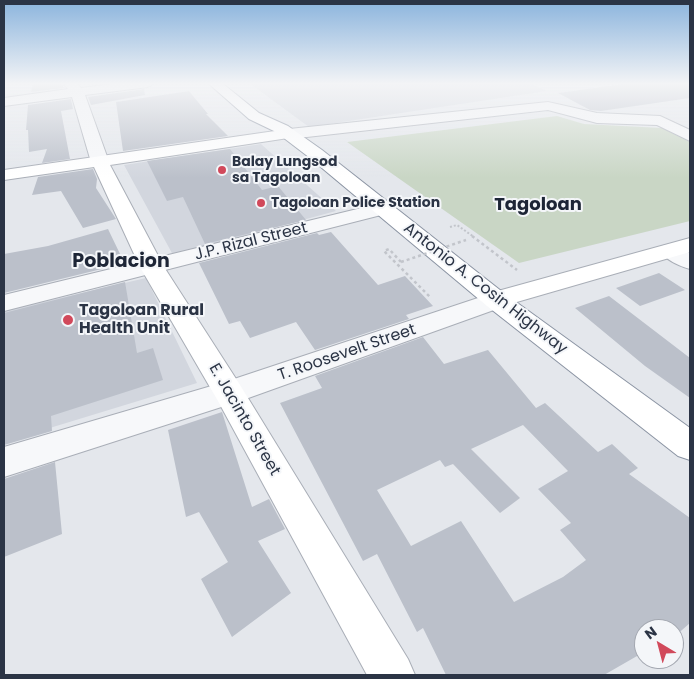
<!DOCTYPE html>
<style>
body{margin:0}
#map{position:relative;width:694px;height:679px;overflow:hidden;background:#e4e7ec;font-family:Poppins,sans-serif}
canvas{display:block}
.frame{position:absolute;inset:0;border:5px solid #2b3445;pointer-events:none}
.north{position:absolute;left:634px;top:619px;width:50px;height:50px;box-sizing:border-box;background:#f4f6f9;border:1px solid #a4a8b1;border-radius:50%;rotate:323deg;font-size:14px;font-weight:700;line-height:20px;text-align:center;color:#2b3445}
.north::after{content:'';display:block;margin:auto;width:18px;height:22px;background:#d1495b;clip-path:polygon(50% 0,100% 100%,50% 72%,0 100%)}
</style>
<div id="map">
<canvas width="694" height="679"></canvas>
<div class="frame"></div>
<div class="north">N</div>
</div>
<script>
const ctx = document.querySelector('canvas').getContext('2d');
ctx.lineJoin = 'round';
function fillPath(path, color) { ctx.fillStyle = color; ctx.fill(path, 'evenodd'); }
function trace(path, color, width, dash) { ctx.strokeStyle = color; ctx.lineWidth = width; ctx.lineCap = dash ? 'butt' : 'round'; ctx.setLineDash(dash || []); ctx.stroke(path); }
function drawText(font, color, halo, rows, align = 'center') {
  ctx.font = font + ' Poppins,sans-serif'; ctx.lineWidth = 4; ctx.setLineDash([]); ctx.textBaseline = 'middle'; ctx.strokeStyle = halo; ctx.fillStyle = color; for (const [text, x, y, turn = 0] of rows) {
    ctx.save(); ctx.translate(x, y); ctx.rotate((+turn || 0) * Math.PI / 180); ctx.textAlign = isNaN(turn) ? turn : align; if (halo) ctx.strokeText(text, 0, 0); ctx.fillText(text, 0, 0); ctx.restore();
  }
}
const built = new Path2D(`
 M249 83H530L547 91 309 127Z
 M261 144 336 211 173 255 124 165Z
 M146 278 197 383 4 442V311Z`);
const green = new Path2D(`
 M557 116 584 124 662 128 690 142V221L519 263 347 142Z`);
const building = new Path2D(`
 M33 83H61L64 88 31 92Z
 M630 83H690V98L601 111 590 110 558 93Z
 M144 89 145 95 91 105 88 97Z
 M189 91 208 114H206L228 136 123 151 116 102Z
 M71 99 73 109 61 111 70 159 42 163 47 149 29 152 28 130H26L28 105Z
 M230 149 262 190 278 186 306 220 205 244 183 197 167 201 147 161Z
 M93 169 97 179 96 188 116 219 83 228 61 191 32 195 38 177Z
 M108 229 121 256 122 264 4 293V254L48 246Z
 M331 232 378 285 405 276 433 306 406 315 409 319 315 350 296 322 250 338 240 321 229 324 199 263 317 233 319 235Z
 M659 273 685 290 640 306 616 288Z
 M125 282 137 353 153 348 163 380 51 416 52 431 4 445V313Z
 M609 296 690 358V398L645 366 575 308Z
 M423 337 444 364 488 350 536 408 545 403 598 452 612 444 638 468 629 474 690 518V623L674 637V629H644V652L604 675H446L423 628 417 632 377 554 363 561 280 403 322 388 315 376ZM523 425 568 471 538 489 571 523 560 530 586 560 563 577 514 602 461 521 411 546 377 490 440 460 445 467 453 464 500 513 520 498 471 449Z
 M222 412 252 507 269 499 285 529 258 541 291 593 232 637 201 579 228 562 199 512 186 517 168 430Z
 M55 462 62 534 4 557V479Z`);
const pathFar1 = new Path2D(`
 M450 227 457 225 474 237`);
const path = new Path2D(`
 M472 236 517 270
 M401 262 389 249 384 251 430 297`);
const street = new Path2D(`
 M63 83H77L81 88 119 83H155L148 87 85 95 109 162 106 166 100 167 94 166 91 162 72 97 4 106V98L68 89Z
 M548 102 597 113 660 116 690 130V141L657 125 597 123 548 110 289 139 283 137 281 134 283 131 289 129Z
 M382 203 389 205 392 209 389 213 4 311V295Z
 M671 244 690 253V269C679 266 666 260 660 251L663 246Z
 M496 292 505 294 509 300 505 306 240 401 4 477V447L225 382Z`);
const secondary = new Path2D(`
 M289 129 295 131 297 134 295 137 110 165 164 267 240 385 408 659 415 675H367L218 401 140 267 94 167 4 180V170Z
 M690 238V252L496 308 487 306 483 300 487 294Z`);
const highway = new Path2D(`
 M208 83H222L259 113 288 126 322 150 505 294 690 428V460L678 456 487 306 310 158 276 132 249 119Z`);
const pathBridge = new Path2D(`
 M401 262 466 240`);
const markers = [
 [222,170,5,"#d1495b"],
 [261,203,5,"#d1495b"],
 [68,320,6,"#d1495b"]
];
const farPoinames = [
 ["Balay Lungsod",232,162],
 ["sa Tagoloan",232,178],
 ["Tagoloan Police Station",271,203]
];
const streetNames = [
 ["J.P. Rizal Street",251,242,-14],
 ["Antonio A. Cosin Highway",485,289,38],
 ["T. Roosevelt Street",347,353,-19],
 ["E. Jacinto Street",244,420,60]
];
const poiNames = [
 ["Tagoloan Rural",79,311],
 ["Health Unit",79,329]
];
const farDistrictnames = [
 ["Tagoloan",538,205]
];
const quarterNames = [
 ["Poblacion",121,262]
];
fillPath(built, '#d2d6de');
fillPath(green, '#c9d6c5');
fillPath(building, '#bbc0ca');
trace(street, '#a9aeb7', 2);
trace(secondary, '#a9aeb7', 2);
trace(highway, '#8b94a3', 2);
trace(pathFar1, '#c2c5cb', 2, [2, 2]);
trace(path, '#c2c5cb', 2.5, [3, 3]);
fillPath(street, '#f7f8fa');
fillPath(secondary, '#fff');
fillPath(highway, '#fff');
trace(pathBridge, '#c2c5cb', 2.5, [3, 3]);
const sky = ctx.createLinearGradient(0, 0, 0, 178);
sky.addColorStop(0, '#8bb4dd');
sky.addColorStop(0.47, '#f3f4f6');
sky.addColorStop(1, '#f3f4f600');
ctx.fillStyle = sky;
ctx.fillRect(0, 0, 694, 178);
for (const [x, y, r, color] of markers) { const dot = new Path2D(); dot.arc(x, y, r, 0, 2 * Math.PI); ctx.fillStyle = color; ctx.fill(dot); trace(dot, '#f4f6f9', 2); }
drawText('bold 14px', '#2b3445', '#f4f6f9', farPoinames, 'left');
drawText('16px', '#2b3445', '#f4f6f9', streetNames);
drawText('bold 16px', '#2b3445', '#f4f6f9', poiNames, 'left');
drawText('bold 18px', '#1d2536', '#f4f6f9', farDistrictnames);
drawText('bold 19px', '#1d2536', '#f4f6f9', quarterNames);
</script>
